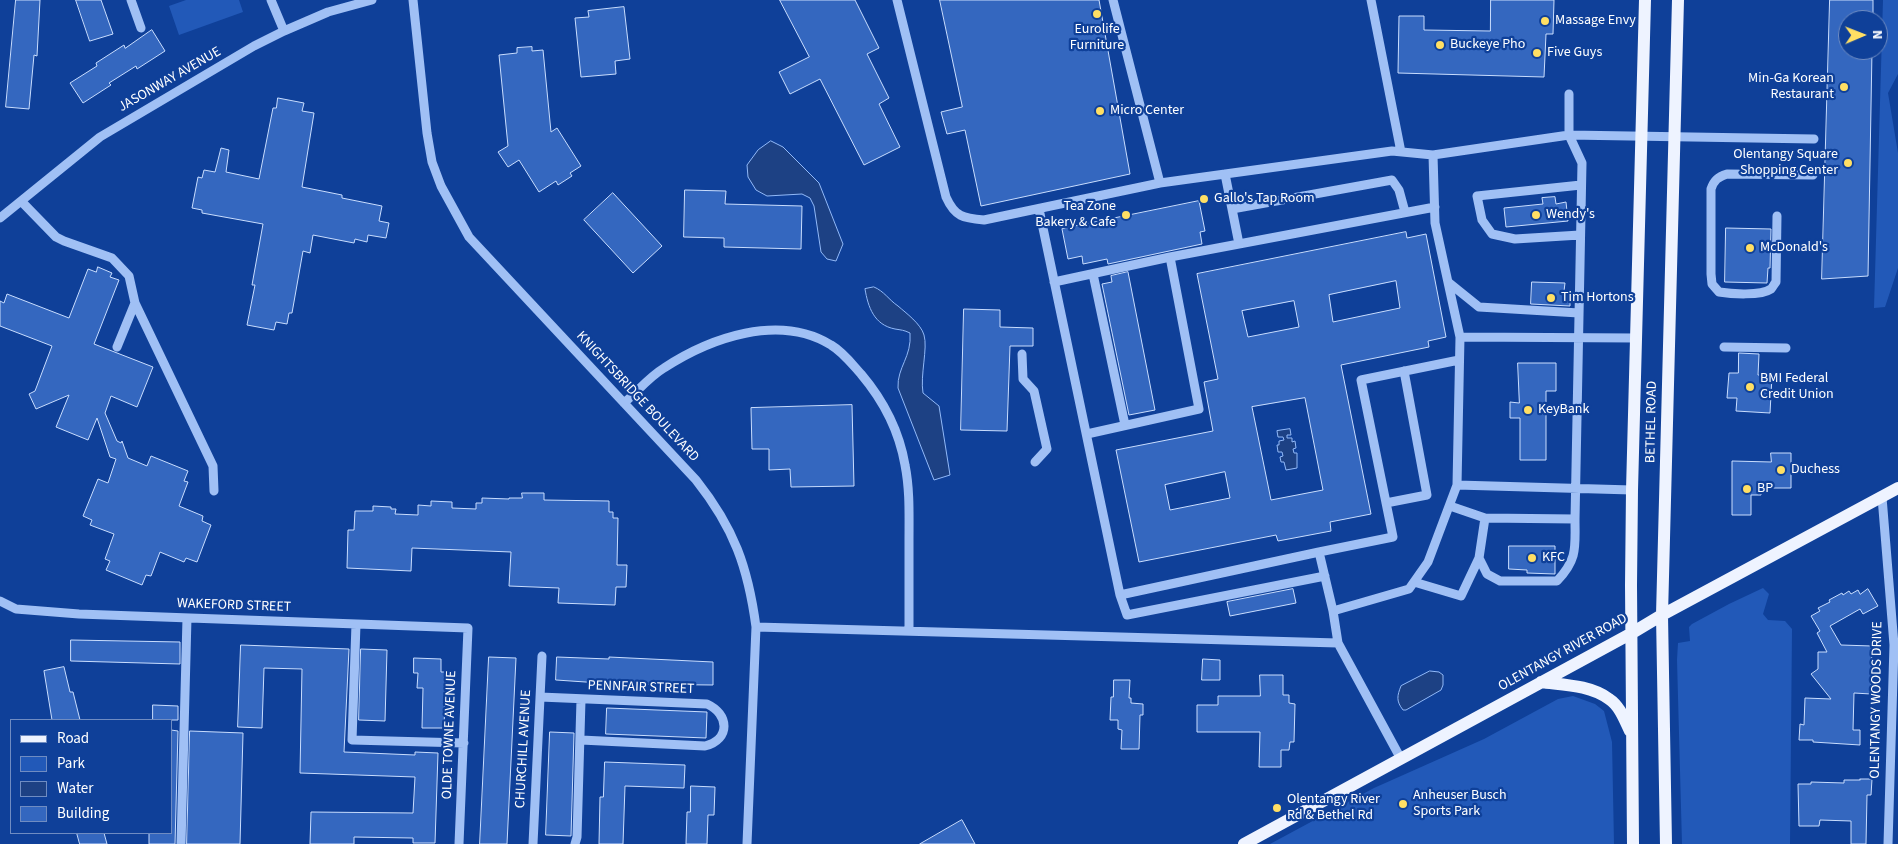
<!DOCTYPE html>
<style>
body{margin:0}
#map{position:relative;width:1898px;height:844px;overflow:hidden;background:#0f4099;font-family:"Source Sans 3",sans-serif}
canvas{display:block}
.legend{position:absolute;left:10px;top:719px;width:162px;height:115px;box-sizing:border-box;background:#0f4099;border:1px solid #6f8cc2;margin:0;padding:6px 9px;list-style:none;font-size:15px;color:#fff}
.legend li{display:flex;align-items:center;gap:10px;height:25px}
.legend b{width:25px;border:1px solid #6f8cc2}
.north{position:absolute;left:1838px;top:10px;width:50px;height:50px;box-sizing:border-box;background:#0f4099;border:1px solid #6f8cc2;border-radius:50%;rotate:89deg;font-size:14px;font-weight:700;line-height:20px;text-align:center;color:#fff}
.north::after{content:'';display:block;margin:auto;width:18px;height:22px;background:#ffdf64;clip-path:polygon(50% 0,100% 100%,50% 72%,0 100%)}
</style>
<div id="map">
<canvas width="1898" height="844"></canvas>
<ul class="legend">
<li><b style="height:6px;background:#eef3ff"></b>Road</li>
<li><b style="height:14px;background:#2259b8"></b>Park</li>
<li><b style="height:14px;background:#1d4184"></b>Water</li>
<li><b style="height:14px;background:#3467bf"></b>Building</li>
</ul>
<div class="north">N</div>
</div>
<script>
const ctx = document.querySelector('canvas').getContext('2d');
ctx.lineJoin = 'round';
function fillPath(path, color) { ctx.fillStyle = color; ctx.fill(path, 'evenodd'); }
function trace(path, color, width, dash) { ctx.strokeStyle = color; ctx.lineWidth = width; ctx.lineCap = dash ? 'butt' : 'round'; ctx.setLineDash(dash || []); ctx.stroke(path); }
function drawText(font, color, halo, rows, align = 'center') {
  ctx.font = font + ' "Source Sans 3",sans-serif'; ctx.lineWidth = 4.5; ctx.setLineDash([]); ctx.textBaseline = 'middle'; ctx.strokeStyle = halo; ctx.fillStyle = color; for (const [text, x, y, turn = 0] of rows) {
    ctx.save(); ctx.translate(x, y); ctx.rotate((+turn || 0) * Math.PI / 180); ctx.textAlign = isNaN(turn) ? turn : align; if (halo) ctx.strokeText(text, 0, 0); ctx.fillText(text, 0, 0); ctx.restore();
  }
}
const green = new Path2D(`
 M186 0H239L243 12 179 35 169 6Z
 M1883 0H1898V74L1888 93 1898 153V268L1885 307 1874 308Z
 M1763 588 1769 594 1763 614 1768 620 1785 621 1792 629 1790 844H1682L1677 660 1678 643 1690 641 1689 627 1692 624 1729 604Z
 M1573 696 1595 704 1604 711 1612 742 1614 844H1270L1374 788 1484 739 1558 699Z`);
const water = new Path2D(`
 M771 141 783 147 819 183 843 244 836 261 827 259 821 252 814 206 810 198 802 194 767 196 756 190 748 177 747 165 758 150Z
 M874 287C884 291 889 300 898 306 906 313 921 324 924 335 928 348 920 375 923 393L939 406 950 475 934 480 898 388C897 367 912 357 910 333 904 330 901 330 895 329 874 325 868 307 865 289Z
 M1290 429 1291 435H1287V438H1292V442L1295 441 1296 448 1293 449 1294 453H1297V468L1286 470 1284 462H1281L1280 457 1283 456 1282 452H1278L1277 445H1279V441L1284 440 1283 437H1278L1277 431Z
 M1430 671 1439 672 1443 675V685L1441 690 1406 710H1403C1396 701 1397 696 1401 686Z`);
const building = new Path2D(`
 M16 0H40L37 56 34 55 29 109 6 107Z
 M76 0H101L113 34 90 41Z
 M780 0H855L879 48 867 54 889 98 879 104 900 147 864 165 820 79 790 94 779 72 809 57Z
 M940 0H1099L1130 174 981 206 965 130 947 134 941 112 962 107Z
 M1491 0H1554L1553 34H1546L1544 77 1398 73 1399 16H1424V30L1490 31Z
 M1830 0H1873V20H1848V50H1872L1868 276 1822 279Z
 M624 7 630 59 615 61 616 74 581 77 575 18 589 17 588 11Z
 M152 30 165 51 137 69 136 66 109 83 111 85 83 103 70 83 97 66 96 63 124 45 125 48Z
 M532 47V51L543 50 551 132 557 128 581 166 570 173 572 176 558 185 556 181 539 192 519 160 508 167 498 152 508 146 499 55 517 53V48Z
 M278 98 304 103 302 111 314 113 302 187 342 195V198L382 206 379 221 389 223 386 238 368 235 367 242 355 239 354 243 313 235 310 253 303 251 292 313H289L287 324 276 322 274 330 247 325 255 285H252L263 224 202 213V210L192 208 198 177 202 178 204 170 215 172 221 148 229 150 226 172 259 179 273 108H276Z
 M685 190 726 191 725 204 802 206 801 249 724 247V238L684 237Z
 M613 193 662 246 633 273 584 220Z
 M1555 197 1556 204 1566 202 1568 221 1506 227 1504 208 1543 204 1542 198Z
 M1199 201 1205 231 1200 232 1202 244 1108 264 1107 259 1083 264 1082 256 1068 259 1062 229Z
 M1726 228 1771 229 1770 268H1768L1767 283 1725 282Z
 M1406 232 1407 238 1426 234 1446 337 1428 341 1429 347 1341 365 1371 514 1330 522 1331 531 1278 541 1276 535 1139 562 1116 450 1213 431 1204 382 1218 379 1197 274ZM1396 281 1400 308 1333 322 1329 295ZM1294 301 1299 327 1248 337 1242 311ZM1305 398 1323 490 1271 500 1252 407ZM1225 472 1230 498 1170 510 1165 485Z
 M98 267 112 273 110 277 119 280 94 344 153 367 137 407 111 396 105 413 117 441 121 443 122 441 128 458 147 466 151 456 188 471 184 481 188 482 179 506 203 516 202 521 211 525 197 562 186 558 184 562 160 552 151 576 146 575 142 585 106 570 110 561 105 559 114 534 90 525 92 520 83 516 98 479 108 483 116 459 110 457 97 418 88 440 56 427 69 395 36 409 29 394 35 391 52 346 0 326V301L4 303 7 294 69 318 88 269 96 272Z
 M1128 272 1155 410 1129 415 1102 284 1112 282 1111 276Z
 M1532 282 1565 283 1564 291H1570V306L1531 304Z
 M964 309 1000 310V327L1033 328V346H1010L1007 431 961 430Z
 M1739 353 1759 354 1758 375 1772 376 1770 413 1736 411 1737 398H1727L1729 373H1738Z
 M1518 363H1556V391H1546V460H1520V418H1510V402L1519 403Z
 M852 405 854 486 791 487 790 469 769 470V449H752L751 408Z
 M1771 453H1791V488H1761V495H1751V515H1732V461L1771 462Z
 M522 493H544V500L609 501V512H613V518H618L617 565H627L626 587H616L615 605 558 603 559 588 509 586 511 552 412 548 411 571 347 568 348 530H354L355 511H373V506L391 507V509H396L395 514 418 515V505L431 506V501L452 502V508L476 509V503H482V498L509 499V498H522Z
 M1509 546H1555V574L1527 573V570L1509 569Z
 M1293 589 1296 603 1230 616 1227 602Z
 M1868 589 1878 606 1863 614 1860 609 1830 626 1841 645 1872 646 1871 694 1854 693 1853 730H1860V745L1813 742V740H1799L1800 724 1804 725 1805 698 1831 699 1811 674 1818 669V652H1827L1817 633 1820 631 1811 616 1820 611 1818 608 1830 602 1829 600 1842 593 1843 595 1849 591 1851 594 1858 590 1860 594Z
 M71 640 180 642V664L71 661Z
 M241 645 349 649 344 752 415 755V752L438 753 435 843H413V838L354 837V844H310L311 812 413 813 415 777 300 773 302 669 264 668 262 728 238 727Z
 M361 649 387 650 385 721 359 720Z
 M489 657 516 658 507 844H480Z
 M557 657 609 659V657L713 662V685L615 684 556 680Z
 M414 658 441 659V672H446L444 728H422L423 688H417L418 673H414Z
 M1203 659 1220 660V680H1202Z
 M64 667 70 692H73L80 720H52L44 671Z
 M1260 675H1283V695H1289V703L1295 704 1294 742H1290L1289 750H1281V767H1259L1260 732H1197V705H1218V696H1260Z
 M1114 680H1130L1129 698H1131V703L1143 704V715H1140L1139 749H1121L1122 730 1118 729V720H1110L1111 697H1113Z
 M153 705 178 706V720H153Z
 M607 708 707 712 706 738 606 734Z
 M171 730 178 731 175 844H149V833H171Z
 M190 731 243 733 240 844H187Z
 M550 732 574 733 571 836 546 835Z
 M605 762 685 765 684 788 625 786 623 844H599L600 797H603Z
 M1860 779H1872L1871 795H1867L1866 844H1851V821L1820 820 1819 826H1799L1798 784H1811V782L1844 783V780H1860Z
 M691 786 715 787 714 815H708L707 844H686L687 812H690Z
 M962 820 975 844H920Z
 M77 833H104L107 844H80Z`);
const minor = new Path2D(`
 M131 0 141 28
 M271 0 284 31
 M413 0 427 133 432 162 441 186 469 237 696 480C734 528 748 567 756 627L747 844
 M897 0 946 197C955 217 963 218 984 220L1160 183 1392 151 1433 155 1569 135 1814 139
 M1113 0 1160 183
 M1371 0 1401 152
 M1225 174 1239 244
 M21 201 56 237 64 241 112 258 129 276 135 303 213 466 214 491
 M1039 209 1120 595 1319 552 1333 611
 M1232 209 1392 180 1399 190 1405 212
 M1777 216 1776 282C1774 284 1773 287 1771 289 1761 296 1731 294 1719 292L1712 284 1711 274V189C1714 180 1718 177 1727 174L1813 175
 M0 218 100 137 254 46 284 31 328 12 372 0
 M1580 235 1515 239 1492 234 1482 220 1477 196 1581 185
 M1093 274 1125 425
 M1054 282 1170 257
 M1448 282 1479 307 1579 313
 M1460 337 1636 338
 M117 347 135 303
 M1724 347 1786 348
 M1022 354 1023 379 1034 391 1047 449 1035 462
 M624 403C637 392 649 377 664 368 710 338 779 313 831 345 843 352 852 364 861 374 883 400 899 430 905 465 910 490 909 515 909 540 909 570 909 601 909 631
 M1087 434 1199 409 1170 257 1435 207
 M1457 485 1632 490
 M1882 497 1894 645 1888 844
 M1386 503 1427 495 1404 371
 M1450 506 1485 518 1575 519 1582 163 1569 135V94
 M1319 552 1393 537 1361 380 1459 360
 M1479 558 1487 574 1500 581H1557C1578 559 1575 547 1575 519
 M1414 582 1461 596 1479 558 1485 518
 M1120 595 1127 615 1325 576
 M0 601 16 609 79 614 468 628 459 844
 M356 624 352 740 464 743
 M756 627 1338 643
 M540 697 707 704C729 714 731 739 705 746L581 740
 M1401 759 1338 643 1333 611 1409 589 1428 562 1457 485 1460 337 1435 223 1433 155
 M181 844 187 618
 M533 844 542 656
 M575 844 577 837 581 700`);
const major = new Path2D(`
 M1541 682C1564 685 1590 685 1609 699 1620 706 1625 721 1630 731
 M1244 844 1632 633 1662 615 1898 488
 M1633 844 1631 585 1632 490 1645 0
 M1666 844 1662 615 1678 0`);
const markers = [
 [1097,14,5,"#ffdf64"],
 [1545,21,5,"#ffdf64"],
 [1440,45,5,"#ffdf64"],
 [1537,53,5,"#ffdf64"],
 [1844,87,5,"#ffdf64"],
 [1100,111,5,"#ffdf64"],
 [1848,163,5,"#ffdf64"],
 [1204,199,5,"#ffdf64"],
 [1126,215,5,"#ffdf64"],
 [1536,215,5,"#ffdf64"],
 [1750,248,5,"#ffdf64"],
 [1551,298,5,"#ffdf64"],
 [1750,387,5,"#ffdf64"],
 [1528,410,5,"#ffdf64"],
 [1781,470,5,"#ffdf64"],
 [1747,489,5,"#ffdf64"],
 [1532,558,5,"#ffdf64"],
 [1403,804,5,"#ffdf64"],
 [1277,808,5,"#ffdf64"]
];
const poiNames = [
 ["Massage Envy",1555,21],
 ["Eurolife",1097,30,"center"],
 ["Furniture",1097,46,"center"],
 ["Buckeye Pho",1450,45],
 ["Five Guys",1547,53],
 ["Min-Ga Korean",1834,79,"right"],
 ["Restaurant",1834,95,"right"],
 ["Micro Center",1110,111],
 ["Olentangy Square",1838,155,"right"],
 ["Shopping Center",1838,171,"right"],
 ["Gallo's Tap Room",1214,199],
 ["Tea Zone",1116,207,"right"],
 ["Bakery & Cafe",1116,223,"right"],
 ["Wendy's",1546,215],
 ["McDonald's",1760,248],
 ["Tim Hortons",1561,298],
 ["BMI Federal",1760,379],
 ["Credit Union",1760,395],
 ["KeyBank",1538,410],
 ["Duchess",1791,470],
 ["BP",1757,489],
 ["KFC",1542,558],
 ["Anheuser Busch",1413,796],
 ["Sports Park",1413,812],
 ["Olentangy River",1287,800],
 ["Rd & Bethel Rd",1287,816]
];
const streetNames = [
 ["JASONWAY AVENUE",170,80,-30],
 ["KNIGHTSBRIDGE BOULEVARD",637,397,47],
 ["BETHEL ROAD",1652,422,-89],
 ["WAKEFORD STREET",234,606,2],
 ["OLENTANGY RIVER ROAD",1563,653,-29],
 ["PENNFAIR STREET",641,688,2],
 ["OLENTANGY WOODS DRIVE",1877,700,-89],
 ["OLDE TOWNE AVENUE",450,735,-88],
 ["CHURCHILL AVENUE",524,749,-87]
];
fillPath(green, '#2259b8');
fillPath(water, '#1d4184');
trace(water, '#92b9f8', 1);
fillPath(building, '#3467bf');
trace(building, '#c9ddfe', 1);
trace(minor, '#a0c0f5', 9);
trace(major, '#eef3ff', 12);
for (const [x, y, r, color] of markers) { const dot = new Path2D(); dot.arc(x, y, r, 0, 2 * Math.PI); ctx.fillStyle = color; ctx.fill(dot); trace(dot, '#0f4099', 2); }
drawText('14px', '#fff', '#0f4099', poiNames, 'left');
drawText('14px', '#fff', '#0f4099', streetNames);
</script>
